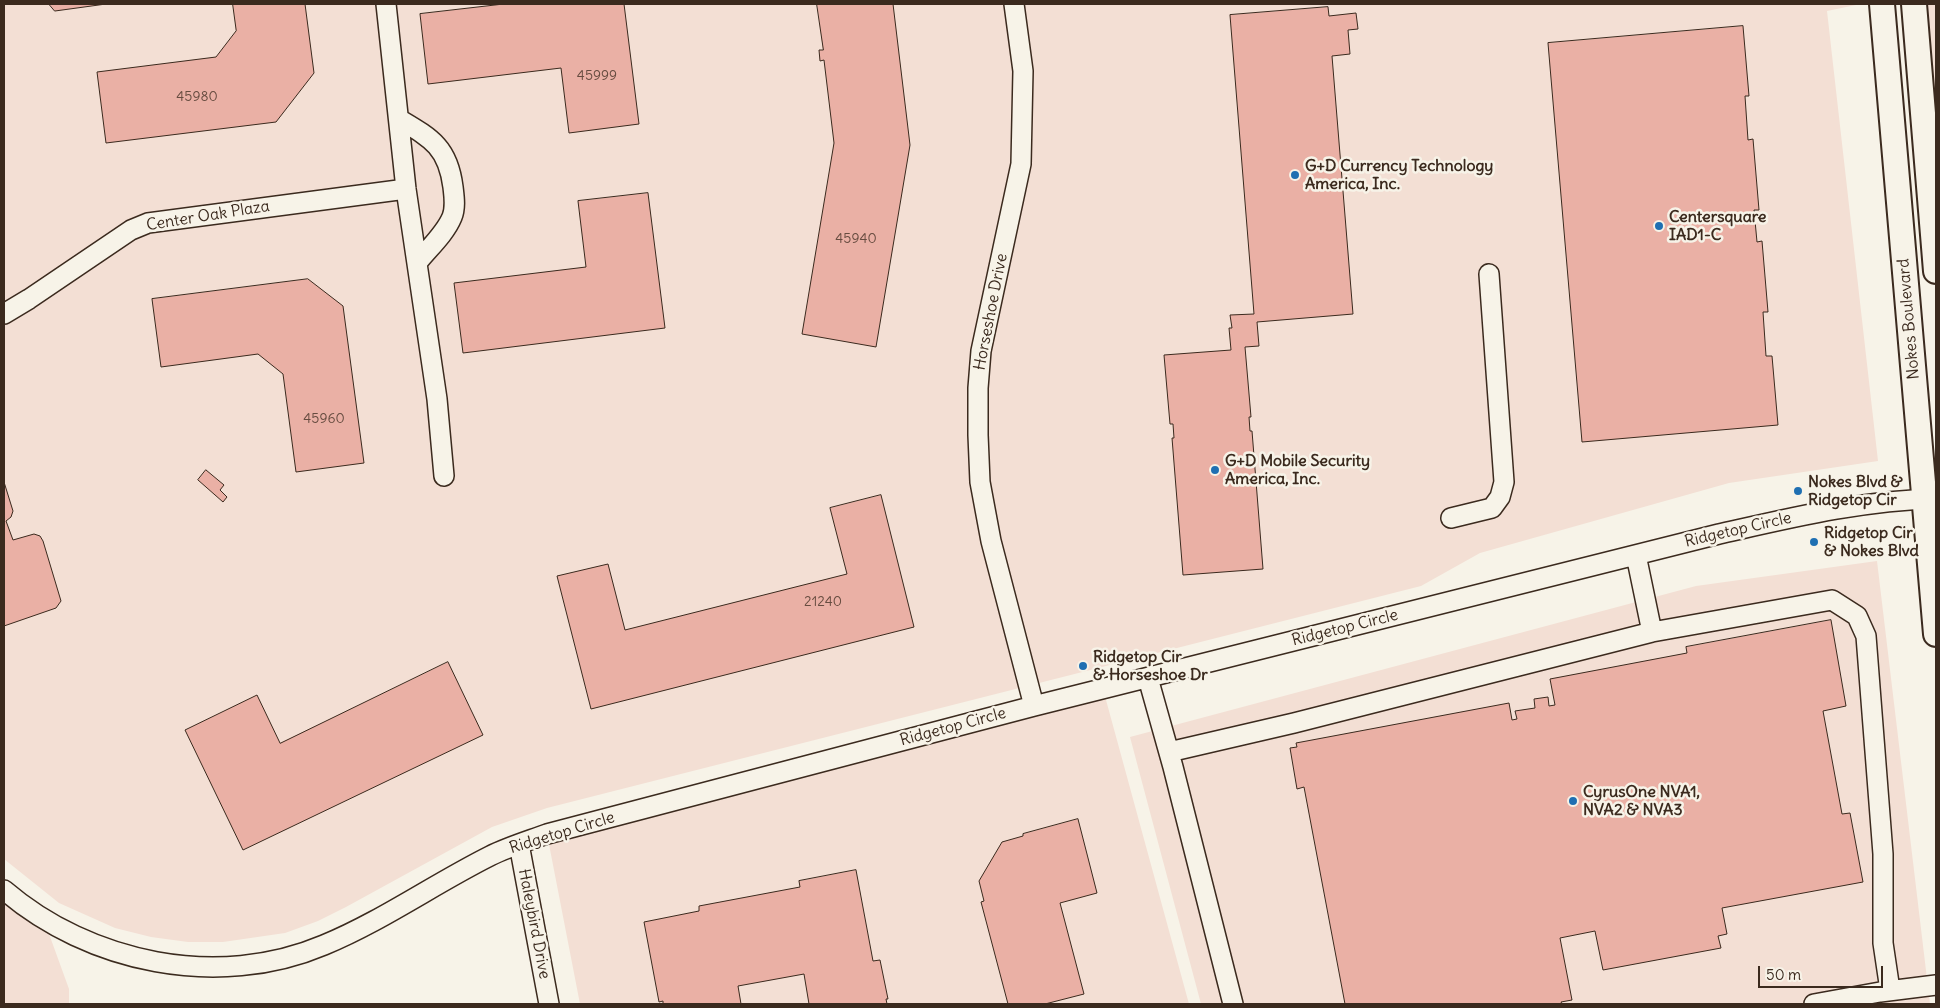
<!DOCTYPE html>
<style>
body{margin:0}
#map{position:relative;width:1940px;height:1008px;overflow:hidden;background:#f7f3e8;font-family:Delius,sans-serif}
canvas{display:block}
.frame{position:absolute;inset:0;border:5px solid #3b2a1e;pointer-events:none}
.scale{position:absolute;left:1758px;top:966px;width:125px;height:22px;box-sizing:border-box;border:2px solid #3b2a1e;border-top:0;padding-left:6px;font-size:15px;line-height:18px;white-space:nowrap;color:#3b2a1e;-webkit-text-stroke:4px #f7f3e8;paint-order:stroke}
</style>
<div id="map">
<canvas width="1940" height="1008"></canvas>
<div class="frame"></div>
<div class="scale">50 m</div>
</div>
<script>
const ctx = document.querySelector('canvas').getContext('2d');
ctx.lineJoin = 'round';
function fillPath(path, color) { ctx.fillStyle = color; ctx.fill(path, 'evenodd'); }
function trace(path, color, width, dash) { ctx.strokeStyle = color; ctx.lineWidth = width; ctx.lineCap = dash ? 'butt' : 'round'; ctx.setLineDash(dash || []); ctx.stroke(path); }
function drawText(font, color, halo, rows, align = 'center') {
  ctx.font = font + ' Delius,sans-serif'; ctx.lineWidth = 5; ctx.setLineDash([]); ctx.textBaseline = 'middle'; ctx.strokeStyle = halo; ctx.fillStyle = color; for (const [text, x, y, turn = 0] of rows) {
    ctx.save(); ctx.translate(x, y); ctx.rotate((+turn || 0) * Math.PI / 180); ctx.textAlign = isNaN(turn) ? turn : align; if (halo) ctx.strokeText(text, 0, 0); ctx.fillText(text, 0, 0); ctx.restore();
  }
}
const built = new Path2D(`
 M4 4H1856V5L1827 11 1878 461 1729 483 1480 553 1421 586 547 808 492 827 346 907 318 921 285 933 223 942H188L151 937 115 928 59 903 4 859Z
 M1914 4H1936V271Z
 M1877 561 1930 1004H1201L1130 737 1696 586Z
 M1103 689 1189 1004H580L547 834Z
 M4 890 44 920 69 989V1004H4Z`);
const building = new Path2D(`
 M49 4H106L55 11Z
 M233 4H305L314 73 276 122 106 143 97 72 216 57 236 31Z
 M504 4H624L639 124 569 133 561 68 428 84 420 14Z
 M817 4H893L910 145 876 347 802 334 834 143 824 60 820 61 819 50H823Z
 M1328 7 1329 16 1356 13 1358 29 1348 30 1350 54 1332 56 1353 314 1257 322 1259 346 1245 347 1251 417H1249L1250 431H1252L1263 569 1183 575 1172 438H1174L1173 424H1170L1164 355 1231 350 1229 328H1232L1230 315 1254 314 1230 15Z
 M1743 26 1749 96H1745L1748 140 1753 139 1759 210H1754L1757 242 1762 241 1768 312H1763L1766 356H1772L1778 425 1582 442 1548 43Z
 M648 193 665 328 463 353 454 283 586 267 578 201Z
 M308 279 343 306 364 463 296 472 283 374 258 354 161 367 152 299Z
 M206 470 224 485 220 490 227 497 223 502 198 480Z
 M4 482 13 511 11 517 6 521 13 540 34 534 40 536 43 541 61 601 56 608 4 626Z
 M881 495 914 627 591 709 557 576 608 564 625 630 847 574 830 508Z
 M1831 620 1846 706 1823 711 1842 814 1850 813 1863 882 1722 908 1727 934 1718 936 1721 948 1603 970 1595 931 1560 938 1572 1000 1561 1002 1562 1004H1345L1304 787 1297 789 1290 748 1297 747 1296 743 1509 703 1512 720 1517 719 1515 711 1535 708 1534 699 1548 697 1549 706 1555 705 1550 679 1687 653 1686 647Z
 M448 662 483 735 243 850 185 730 257 695 280 743Z
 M1078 819 1097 893 1060 903 1084 994 1045 1004H1008L981 902 984 901 979 881 1002 842 1023 836V834Z
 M856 870 873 961 880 960 888 999H886L887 1004H809L804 974 738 986 741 1004H663V1001L659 1002 644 922 699 911V906L800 887 799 881Z`);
const minor = new Path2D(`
 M386 4 406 189 437 399 444 476
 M1014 4 1023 71 1021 164 981 351 978 388V435L980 482 991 541 1034 706
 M399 119C431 138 448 147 453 187 454 196 456 207 452 217 445 234 428 249 417 263
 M4 314 29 299 131 230 148 223 406 189
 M1451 518 1492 508 1500 497 1504 482 1489 274
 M1636 555 1652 632
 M1148 678 1173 767 1233 1004
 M1169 752 1294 723 1652 632 1832 600 1857 616 1866 636 1883 854V943L1890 990
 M519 844 549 1004
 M4 890C89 963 218 990 324 945 382 921 434 884 490 856 508 847 528 841 547 834L1034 706 1719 534C1790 518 1863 500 1936 499
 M1814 1004 1880 992 1936 985`);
const major = new Path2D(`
 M1882 4 1936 634
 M1914 4 1936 271`);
const markers = [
 [1295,175,5,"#1f6fb2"],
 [1659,226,5,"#1f6fb2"],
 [1215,470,5,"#1f6fb2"],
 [1798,491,5,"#1f6fb2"],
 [1814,542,5,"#1f6fb2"],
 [1083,666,5,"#1f6fb2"],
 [1573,801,5,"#1f6fb2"]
];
const numberNames = [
 ["45999",597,76],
 ["45980",197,97],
 ["45940",856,239],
 ["45960",324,419],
 ["21240",823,602]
];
const poiNames = [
 ["G+D Currency Technology",1305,166],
 ["America, Inc.",1305,184],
 ["Centersquare",1669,217],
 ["IAD1-C",1669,235],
 ["G+D Mobile Security",1225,461],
 ["America, Inc.",1225,479],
 ["Nokes Blvd &",1808,482],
 ["Ridgetop Cir",1808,500],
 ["Ridgetop Cir",1824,533],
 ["& Nokes Blvd",1824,551],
 ["Ridgetop Cir",1093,657],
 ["& Horseshoe Dr",1093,675],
 ["CyrusOne NVA1,",1583,792],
 ["NVA2 & NVA3",1583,810]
];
const streetNames = [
 ["Center Oak Plaza",208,216,-9],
 ["Horseshoe Drive",991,312,-79],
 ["Nokes Boulevard",1909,319,-95],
 ["Ridgetop Circle",1738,530,-13],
 ["Ridgetop Circle",1345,628,-14],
 ["Ridgetop Circle",953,727,-15],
 ["Ridgetop Circle",562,833,-17],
 ["Haleybird Drive",534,924,79]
];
fillPath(built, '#f3dfd4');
fillPath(building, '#eab0a5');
trace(building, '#3b2a1e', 1);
trace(minor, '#3b2a1e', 22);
trace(major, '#3b2a1e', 28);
trace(minor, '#f7f3e8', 19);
trace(major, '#f7f3e8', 24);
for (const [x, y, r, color] of markers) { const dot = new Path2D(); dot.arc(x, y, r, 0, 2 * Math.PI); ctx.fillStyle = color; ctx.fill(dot); trace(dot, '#f7f3e8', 2); }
drawText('14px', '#674c40', null, numberNames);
drawText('bold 16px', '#3b2a1e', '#f7f3e8', poiNames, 'left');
drawText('16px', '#3b2a1e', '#f7f3e8', streetNames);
</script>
